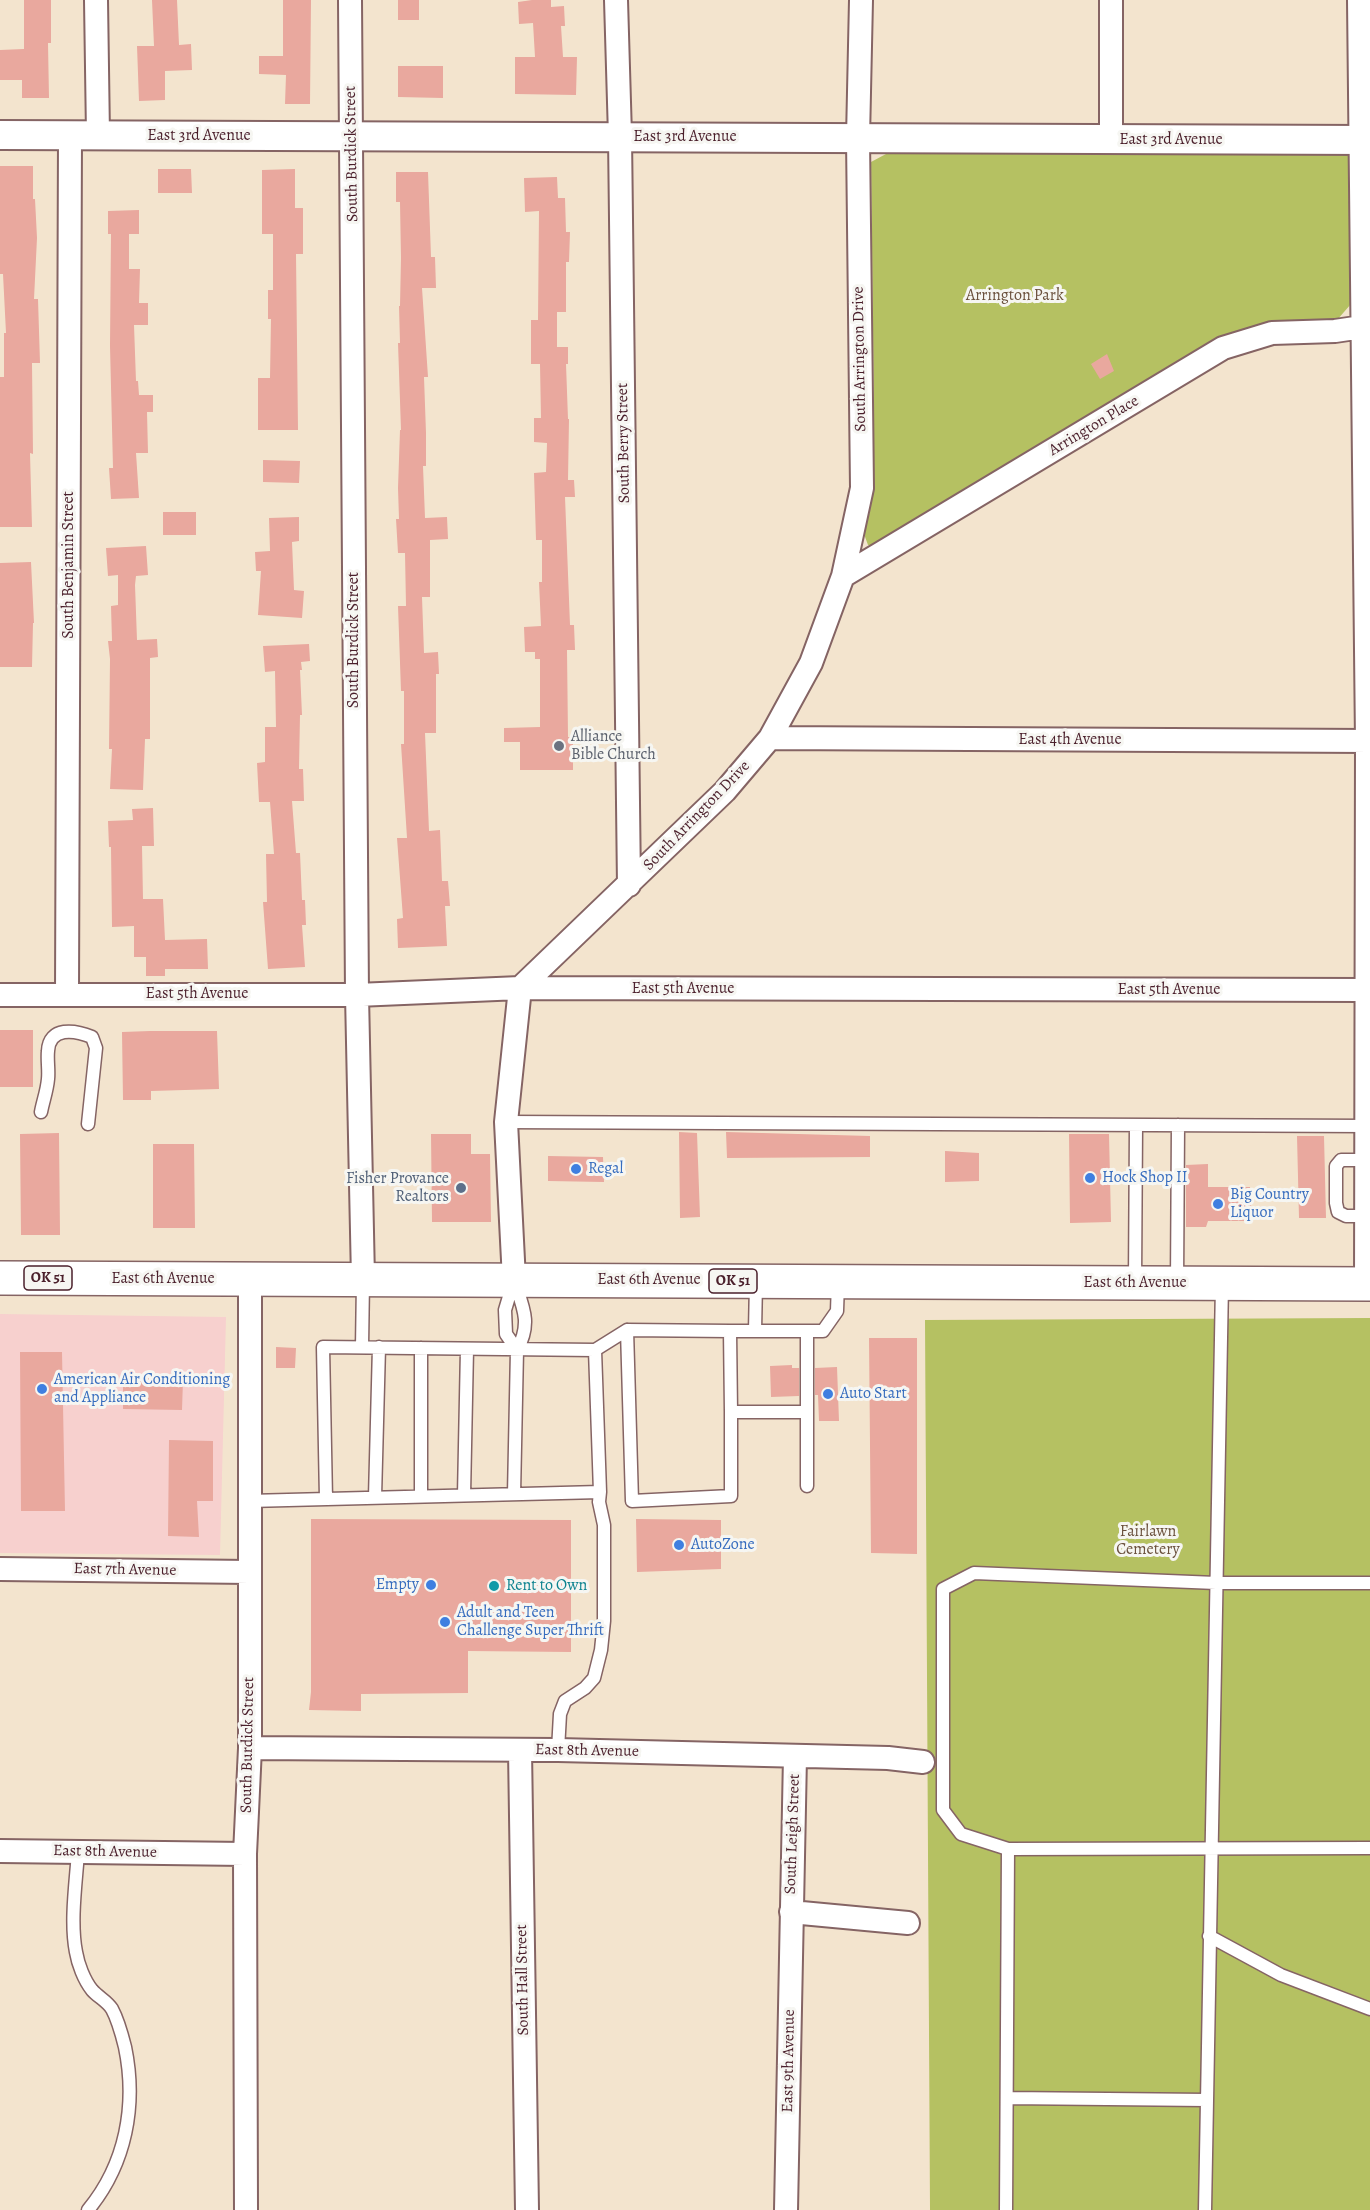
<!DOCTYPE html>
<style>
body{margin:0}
canvas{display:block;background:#f3e4ce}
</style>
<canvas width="1370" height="2210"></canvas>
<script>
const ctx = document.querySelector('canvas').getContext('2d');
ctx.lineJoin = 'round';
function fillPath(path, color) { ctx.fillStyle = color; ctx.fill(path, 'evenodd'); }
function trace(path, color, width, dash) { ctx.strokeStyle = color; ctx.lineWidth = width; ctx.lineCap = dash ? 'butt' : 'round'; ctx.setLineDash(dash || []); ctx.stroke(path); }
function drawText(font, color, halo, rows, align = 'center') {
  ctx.font = font + ' Alegreya,serif'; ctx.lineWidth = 6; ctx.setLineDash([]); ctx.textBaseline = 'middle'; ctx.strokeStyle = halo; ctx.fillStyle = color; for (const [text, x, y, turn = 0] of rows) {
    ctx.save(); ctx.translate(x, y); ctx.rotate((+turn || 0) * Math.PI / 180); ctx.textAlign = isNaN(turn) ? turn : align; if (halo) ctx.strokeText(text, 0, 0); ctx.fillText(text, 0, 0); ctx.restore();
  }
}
const built = new Path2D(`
 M0 1314 226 1317 220 1555 0 1553Z`);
const green = new Path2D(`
 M1348 153 1351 304 1337 320 1271 323 875 547 868 545 864 534 870 511 874 414 871 162 886 154Z
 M1370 1318V2210H930L925 1320Z`);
const building = new Path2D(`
 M24 0H51V43H48L49 98H22V80H0V50L24 49Z
 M152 0H177L179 45 191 44 192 70 165 71V100L139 101 137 46H154Z
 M283 0H311L310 104H285L286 75 259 74V56H283Z
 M398 0H419V20H398Z
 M532 0H551V7L564 6 565 26H561L563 57H577L576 95 515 94V57H535L533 23 519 24 518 2Z
 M398 66H443V98L398 97Z
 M0 166H33V199H35L37 238 34 299H38L40 363H32L33 454 30 453 32 527H0V377H4V333H6L3 274H0Z
 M158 169H191L192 193H158Z
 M295 169V208H303V254H296L298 430H258V378H270L271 319H268V290H273V234H262V170Z
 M396 172H428L431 257H435L436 288H422L428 377H424L426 433V466H423L425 518 447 517 448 539 430 540V597H422L424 653 438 652 439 674H436V733H425L429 831 440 830 442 881H448L450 906H445L447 946 398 948 397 919 403 918 397 838H407L401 744H404V691H401L398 606H406L405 553H398L396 519H399L398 488 400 430H401L398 343H400L399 306H400L401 258 400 202H396Z
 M557 177 558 198H565L566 232H570L569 262H566V312H557V347H568V364H566L568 419H569L568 480H574L575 497H565L570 625H574L575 650H567L568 737H573V770H520V742H504V728L540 727V659H535V652H525L524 627 541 626 539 582H542V540H536L534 473 546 472 547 443 534 442V418H541L540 364H531V320H538L539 211 525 212 524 178Z
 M139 210V234H129V269H140L139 303H148V325H134L136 381H138L139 395H153V412H147L148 453H136L139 498 111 499 109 468H113L110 346 111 234H108V211Z
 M1107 354 1114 371 1100 379 1091 364Z
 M263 460 300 461 299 483 263 482Z
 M163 512H196V535H163Z
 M299 517V541L292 542 294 590 304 591 302 618 258 615 261 571H256L255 552 270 551 269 518Z
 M146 546 148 575 136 576 135 585 137 640 157 639 158 657 150 658V739H145L143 790 110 789 112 749H109L110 659 108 641H112L111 606 118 605V575L108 576 106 548Z
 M31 562 34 623H33L32 667H0V563Z
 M309 644 310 661 301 662 302 670H300L302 715H300L299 769H303L304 801H292L296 853H300L302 900H305L306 925H302L305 967 268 969 263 902H267L266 854H274L270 802H259L257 763 265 762V727H276L275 671 265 672 263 646Z
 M153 808 154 846H142L143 899H163L165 940 207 939 208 969H165V976H146V957H134V926L112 927 111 847H109L108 821 133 820 132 809Z
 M0 1030H33V1087H0Z
 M150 1031H217L219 1089 151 1091V1100H123L122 1032Z
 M679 1132 697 1133 700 1217 680 1218Z
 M726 1132 870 1136V1157L727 1158Z
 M59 1133 60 1235H21L20 1134Z
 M431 1134H471V1154H490L491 1222H432Z
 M1069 1134H1109L1111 1222 1070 1223Z
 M1297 1136H1324L1326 1218H1299Z
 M153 1144H194L195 1228H153Z
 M945 1151 979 1153V1181L945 1182Z
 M548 1156 603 1157 604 1182 548 1181Z
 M1208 1164V1187H1250L1252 1221H1208L1206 1227H1186V1165Z
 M869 1338H917V1554L871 1553Z
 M276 1347 296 1348 295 1368H276Z
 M20 1352H62L65 1511H21Z
 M792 1365V1368H799V1396L771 1397 770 1366Z
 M837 1367 839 1421H819L818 1395H815V1368Z
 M147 1374 163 1375V1380H183L182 1410 123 1409V1379L147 1380Z
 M169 1440 213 1441V1501H197L199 1537 168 1536Z
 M311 1519 571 1520V1652L468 1651V1693L361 1694V1711L309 1710 311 1692Z
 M636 1519 721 1520V1569L637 1572Z`);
const service = new Path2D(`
 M41 1112C43 1101 47 1091 48 1079 49 1070 47 1060 48 1051 49 1026 75 1030 92 1037L96 1048 88 1124
 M506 1122 1367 1126
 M1369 1160H1341L1336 1166V1203L1338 1212 1346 1216H1370
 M514 1280C523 1307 532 1323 517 1350L506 1334 505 1310Z
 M1135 1282 1136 1125
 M1177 1283 1178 1125
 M730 1331 627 1330 632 1501 731 1496V1412
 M755 1331 756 1282
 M807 1332V1412H731L730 1331H823L837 1311 838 1282
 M362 1347 363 1281
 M421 1348V1496
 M595 1350 627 1330
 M807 1486V1412
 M514 1494 517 1350
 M464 1495 467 1349
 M375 1497 379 1347
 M326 1499 323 1347 595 1350 600 1492
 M249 1501 600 1492 599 1502 604 1525V1621L601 1650 594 1678 585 1688 565 1701 560 1714 558 1750
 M1370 1583H1216L974 1573 943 1589V1810L961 1834 1008 1849 1370 1848
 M78 1852C76 1882 70 1922 76 1952 78 1964 84 1980 92 1990 98 1997 107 2001 112 2009 118 2020 122 2035 125 2047 137 2105 126 2164 88 2210
 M1209 1936 1281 1975 1370 2009
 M1007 2098 1207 2100
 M1006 2210 1008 1849
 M1205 2210 1222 1284`);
const minor = new Path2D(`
 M96 0 98 135
 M350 0 357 995 363 1279
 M616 0 620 136 629 885
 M1359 0 1367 742 1366 1284
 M1111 139V0
 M843 576 1223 348 1272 333 1335 331 1362 327
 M770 738 1370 741
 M67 993 70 136
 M0 995H357L520 988 1366 990
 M514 1280 506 1122 520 988 725 791 770 738 811 663 843 576 862 488 858 138 861 0
 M0 1569 249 1572
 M250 1748 558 1750 888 1758 923 1762
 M520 1750 527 2210
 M0 1851 245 1854
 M791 1912 908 1923
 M246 2210 245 1854 250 1748V1279
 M786 2210 795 1756`);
const tertiary = new Path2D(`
 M0 135 1370 140`);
const primary = new Path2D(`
 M0 1278 1370 1284`);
const markers = [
 [559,746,6,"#6b7280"],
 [576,1169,6,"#3f7fe0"],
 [1090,1178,6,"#3f7fe0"],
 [461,1188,6,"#5c6f8a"],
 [1218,1204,6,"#3f7fe0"],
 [42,1389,6,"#3f7fe0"],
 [828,1394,6,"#3f7fe0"],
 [679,1545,6,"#3f7fe0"],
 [431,1585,6,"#3f7fe0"],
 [494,1586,6,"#0f9aa8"],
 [445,1622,6,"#3f7fe0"]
];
const shields = [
 [48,1278,48],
 [733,1281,48]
];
const shieldNames = [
 ["OK 51",48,1278],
 ["OK 51",733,1281]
];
const streetNames = [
 ["East 3rd Avenue",199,136],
 ["East 3rd Avenue",685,137],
 ["East 3rd Avenue",1171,140],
 ["South Burdick Street",352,154,-91],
 ["South Arrington Drive",860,359,-91],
 ["Arrington Place",1094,426,-31],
 ["South Berry Street",624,443,-91],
 ["South Benjamin Street",69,565,-90],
 ["South Burdick Street",354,640,-90],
 ["East 4th Avenue",1070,740],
 ["South Arrington Drive",697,816,-46],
 ["East 5th Avenue",683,989],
 ["East 5th Avenue",1169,990],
 ["East 5th Avenue",197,994],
 ["East 6th Avenue",163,1279],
 ["East 6th Avenue",649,1280],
 ["East 6th Avenue",1135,1283],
 ["East 7th Avenue",125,1570,1],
 ["South Burdick Street",248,1745,-89],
 ["East 8th Avenue",587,1751,1],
 ["South Leigh Street",793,1834,-88],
 ["East 8th Avenue",105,1852,1],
 ["South Hall Street",523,1980,-91],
 ["East 9th Avenue",789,2061,-89]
];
const parkNames = [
 ["Arrington Park",1015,296],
 ["Fairlawn",1148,1532],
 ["Cemetery",1148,1550]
];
const worshipNames = [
 ["Alliance",571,737],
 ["Bible Church",571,755]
];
const shopNames = [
 ["Regal",588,1169],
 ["Hock Shop II",1102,1178],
 ["Big Country",1230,1195],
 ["Liquor",1230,1213],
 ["American Air Conditioning",54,1380],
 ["and Appliance",54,1398],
 ["Auto Start",840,1394],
 ["AutoZone",691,1545],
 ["Empty",419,1585,"right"],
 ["Adult and Teen",457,1613],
 ["Challenge Super Thrift",457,1631]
];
const serviceNames = [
 ["Fisher Provance",449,1179],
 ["Realtors",449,1197]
];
const cultureNames = [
 ["Rent to Own",506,1586]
];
fillPath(built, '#f7d0ce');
fillPath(green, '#b5c162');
fillPath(building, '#e9a89e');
trace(service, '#856464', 15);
trace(minor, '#856464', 26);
trace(tertiary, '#856464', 32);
trace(primary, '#856464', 36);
trace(service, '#fff', 12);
trace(minor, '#fff', 22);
trace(tertiary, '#fff', 28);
trace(primary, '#fff', 33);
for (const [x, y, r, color] of markers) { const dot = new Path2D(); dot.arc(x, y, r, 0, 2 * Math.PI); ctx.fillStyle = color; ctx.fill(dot); trace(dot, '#f6f6f2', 2); }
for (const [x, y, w] of shields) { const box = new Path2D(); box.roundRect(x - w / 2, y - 12, w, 24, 4.5); ctx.fillStyle = '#f6f6f2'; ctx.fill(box); trace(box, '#4a1f2b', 1.5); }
drawText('bold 15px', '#4a1f2b', null, shieldNames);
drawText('16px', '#4a1f2b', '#f6f6f2', streetNames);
drawText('16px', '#6a503c', '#f6f6f2', parkNames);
drawText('16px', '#5b616d', '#f6f6f2', worshipNames, 'left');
drawText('16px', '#366cbe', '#f6f6f2', shopNames, 'left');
drawText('16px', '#4e5e75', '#f6f6f2', serviceNames, 'right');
drawText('16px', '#0d838f', '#f6f6f2', cultureNames, 'left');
</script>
